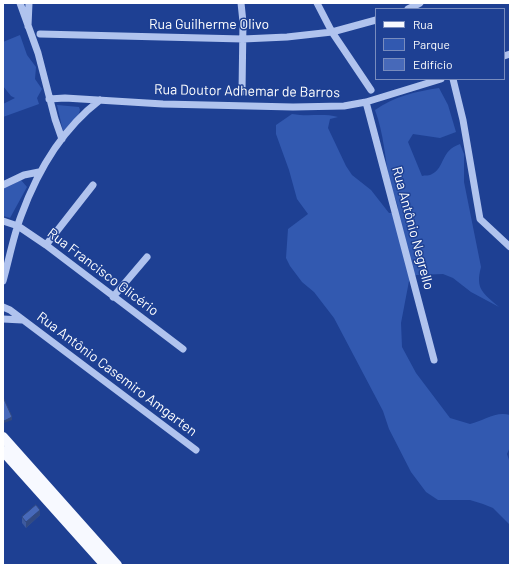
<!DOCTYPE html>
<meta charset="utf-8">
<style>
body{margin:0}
#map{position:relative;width:513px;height:568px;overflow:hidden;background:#1e4093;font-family:Barlow,sans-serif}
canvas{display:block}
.frame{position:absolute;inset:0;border:4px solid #fff;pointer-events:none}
.legend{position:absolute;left:375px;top:8px;width:130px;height:72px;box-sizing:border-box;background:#1e4093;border:1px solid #788cbe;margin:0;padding:5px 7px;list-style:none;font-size:12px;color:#fff}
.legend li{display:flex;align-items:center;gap:8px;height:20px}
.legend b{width:20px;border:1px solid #788cbe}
</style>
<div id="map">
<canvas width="513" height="568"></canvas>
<div class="frame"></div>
<ul class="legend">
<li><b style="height:5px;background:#f7f9ff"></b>Rua</li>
<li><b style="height:11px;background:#3259b0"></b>Parque</li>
<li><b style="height:11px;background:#4769b9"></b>Edifício</li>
</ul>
</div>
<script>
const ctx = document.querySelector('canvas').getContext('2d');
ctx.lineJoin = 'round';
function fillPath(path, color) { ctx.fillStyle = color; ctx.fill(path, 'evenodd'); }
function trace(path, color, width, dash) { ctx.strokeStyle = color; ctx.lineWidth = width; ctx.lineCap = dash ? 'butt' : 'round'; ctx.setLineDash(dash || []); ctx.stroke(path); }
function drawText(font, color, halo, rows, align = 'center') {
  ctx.font = font + ' Barlow,sans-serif'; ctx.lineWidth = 3; ctx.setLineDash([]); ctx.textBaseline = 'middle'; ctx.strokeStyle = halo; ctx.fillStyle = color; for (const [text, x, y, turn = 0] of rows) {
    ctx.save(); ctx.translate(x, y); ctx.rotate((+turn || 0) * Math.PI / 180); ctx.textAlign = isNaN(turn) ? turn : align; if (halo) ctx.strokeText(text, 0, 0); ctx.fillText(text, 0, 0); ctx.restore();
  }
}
const green = new Path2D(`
 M20 35 27 55 36 67 35 79 42 89 37 98 39 104 3 117V104L15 98 11 96 3 86V42Z
 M439 88 448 105 456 132 440 138 413 134 408 142 422 176C425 175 430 176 432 174 445 168 440 151 460 144L464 154V182L481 267C475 289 483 293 499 307L471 292 453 278 443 274 416 275 409 281 401 323 402 347 416 373 450 418 470 424C484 421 495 411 510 415V447L507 454 510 463V525L493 508 483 504 470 500H438L426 492 411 472 389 429 383 411 334 318 314 292 302 282 290 266 286 258 288 229 308 214 297 199 289 170 276 134V125L292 114C308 117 323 113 338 117L330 119 328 128 346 166 352 175 371 190 389 213H398C399 202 392 194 390 184 385 159 384 134 375 110 393 97 417 91 439 88Z
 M57 105 79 107 80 110 78 116 63 131Z
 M21 180 27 187 10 218 3 216V189Z`);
const minor = new Path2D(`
 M20 3 38 53 55 119 62 139
 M241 3 243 22 242 92
 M317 3 332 32 371 90
 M408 9 420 3
 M28 26 29 3
 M40 34 243 39 287 37 332 32 376 20
 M504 56 510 54
 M453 79 463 120 480 219 510 247
 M49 99 65 98 163 104 293 107 344 106 366 102 441 79
 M366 102 434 360
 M3 185 24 175 39 172
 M3 221 18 226 46 245 183 349
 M46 245 93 185
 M3 281C9 260 13 237 21 216 37 172 62 129 100 100
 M113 297 147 257
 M3 307 10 310 196 450
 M3 319 22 320`);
const major = new Path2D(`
 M3 437 117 565
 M3 451 105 565`);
const wall = new Path2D(`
 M40 515 26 528 22 523V517Z`);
const shadedWall = new Path2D(`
 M12 417V420L4 423V421Z
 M40 510V515L26 528V522Z`);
const building = new Path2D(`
 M3 397 12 417 4 421 3 419Z
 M36 505 40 510 26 522 22 517Z`);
const streetNames = [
 ["Rua Guilherme Olivo",209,24],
 ["Rua Doutor Adhemar de Barros",247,91,1],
 ["Rua Antônio Negrello",413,228,75],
 ["Rua Francisco Glicério",103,272,37],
 ["Rua Antônio Casemiro Amgarten",117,374,37]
];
fillPath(green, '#3259b0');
trace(minor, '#b0c3ee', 7);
trace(major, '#f7f9ff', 10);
fillPath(wall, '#3d5a9f');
fillPath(shadedWall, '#324a82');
fillPath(building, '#4769b9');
trace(building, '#324a82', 1);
drawText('14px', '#fff', '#1e4093', streetNames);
</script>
